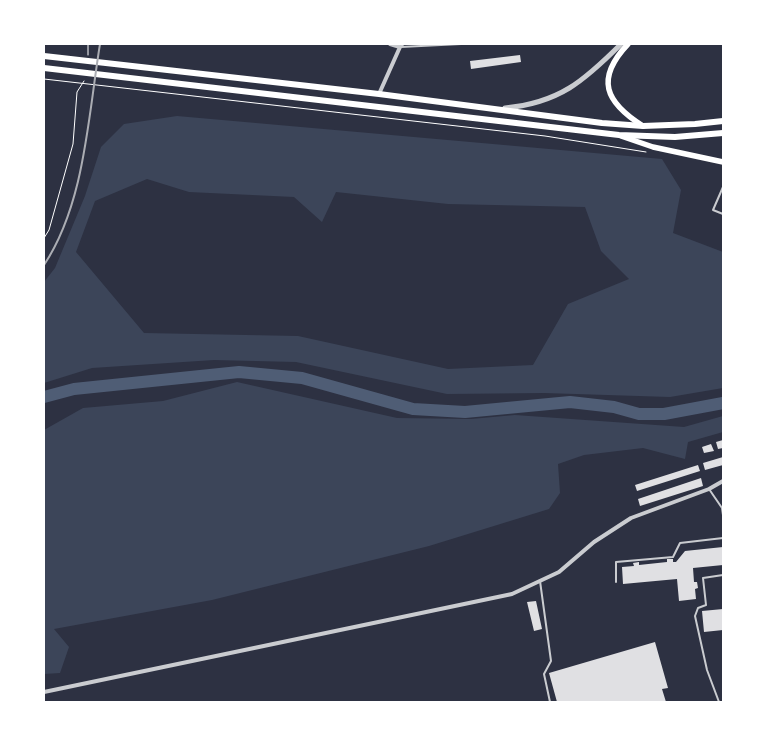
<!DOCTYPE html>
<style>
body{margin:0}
#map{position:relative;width:767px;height:746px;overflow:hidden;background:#2d3142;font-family:Merriweather,serif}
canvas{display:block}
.frame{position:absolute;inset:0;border:45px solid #fff;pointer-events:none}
</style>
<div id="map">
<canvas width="767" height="746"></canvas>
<div class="frame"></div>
</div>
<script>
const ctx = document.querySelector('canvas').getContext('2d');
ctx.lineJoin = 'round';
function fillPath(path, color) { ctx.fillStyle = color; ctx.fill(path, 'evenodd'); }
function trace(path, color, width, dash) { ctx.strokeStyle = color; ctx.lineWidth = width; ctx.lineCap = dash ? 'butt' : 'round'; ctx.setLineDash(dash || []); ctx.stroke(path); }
const green = new Path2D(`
 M177 116 662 159 681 190 673 233 723 252V388L670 397 544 393 447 394 296 362 214 360 92 368 44 383V282L55 268 85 196 101 147 124 124ZM147 179 189 192 294 197 322 222 336 192 448 204 585 207 601 251 629 279 568 304 533 365 448 369 298 336 144 333 76 252 95 201Z
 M237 382 397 418 471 419 515 415 684 427 723 416V432L688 442 685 459 643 448 584 455 558 464 560 493 549 509 429 546 212 600 54 629 69 647 60 673 44 674V430L83 408 163 401Z`);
const river = new Path2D(`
 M44 397 74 389 239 372 302 378 413 409 465 412 570 402 614 407 639 414H664L723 403`);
const building = new Path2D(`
 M520 55 521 62 471 69 470 61Z
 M723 440V448L718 449 716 442Z
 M711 444 714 451 704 453 702 447Z
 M723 457V465L705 470 703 463Z
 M698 465 700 471 637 491 635 485Z
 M701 478 703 486 640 506 638 499Z
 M723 547V565L693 568 694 582H697L698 588 695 589 696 599 679 601 677 579 623 584 622 567 634 566 633 563 639 562V565L667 562V559H673V562H676L685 551Z
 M536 601 542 629 534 631 527 602Z
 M723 609V630L704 632 702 611Z
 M655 642 668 688 662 689 666 702H557L549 673Z`);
const path = new Path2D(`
 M88 55V44
 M44 79 545 136 646 152
 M44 238 49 230 73 144 77 92 84 81`);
const service = new Path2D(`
 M400 47 404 44
 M401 47 461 44
 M723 187 713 210 723 214
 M709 489 722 508 723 515
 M540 581 551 661 544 674 550 702
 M616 582V562L673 557 680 543 723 538
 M719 702 707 670 695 616 698 608 706 605 703 578 723 575`);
const minor = new Path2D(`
 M379 94 400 47 390 44
 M44 692 512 594 559 572 594 542 631 518 709 489 723 481`);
const tertiary = new Path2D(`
 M505 108C559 103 584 81 621 44`);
const secondary = new Path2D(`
 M628 44C595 79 605 102 643 126
 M621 136 653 147 723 162`);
const primary = new Path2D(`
 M44 56 379 94 602 123 643 126 695 124 723 121
 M44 68 619 135 675 137 723 133`);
const rail = new Path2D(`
 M44 265C85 203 88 117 100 44`);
fillPath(green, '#3c4559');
trace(river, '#4f5d75', 12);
fillPath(building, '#e0e0e3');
trace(path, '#fff', 1);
trace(service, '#caccd0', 2);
trace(minor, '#caccd0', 4);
trace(tertiary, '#caccd0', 5);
trace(secondary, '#fff', 5.5);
trace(primary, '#fff', 6);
trace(rail, '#abadb3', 2);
</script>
